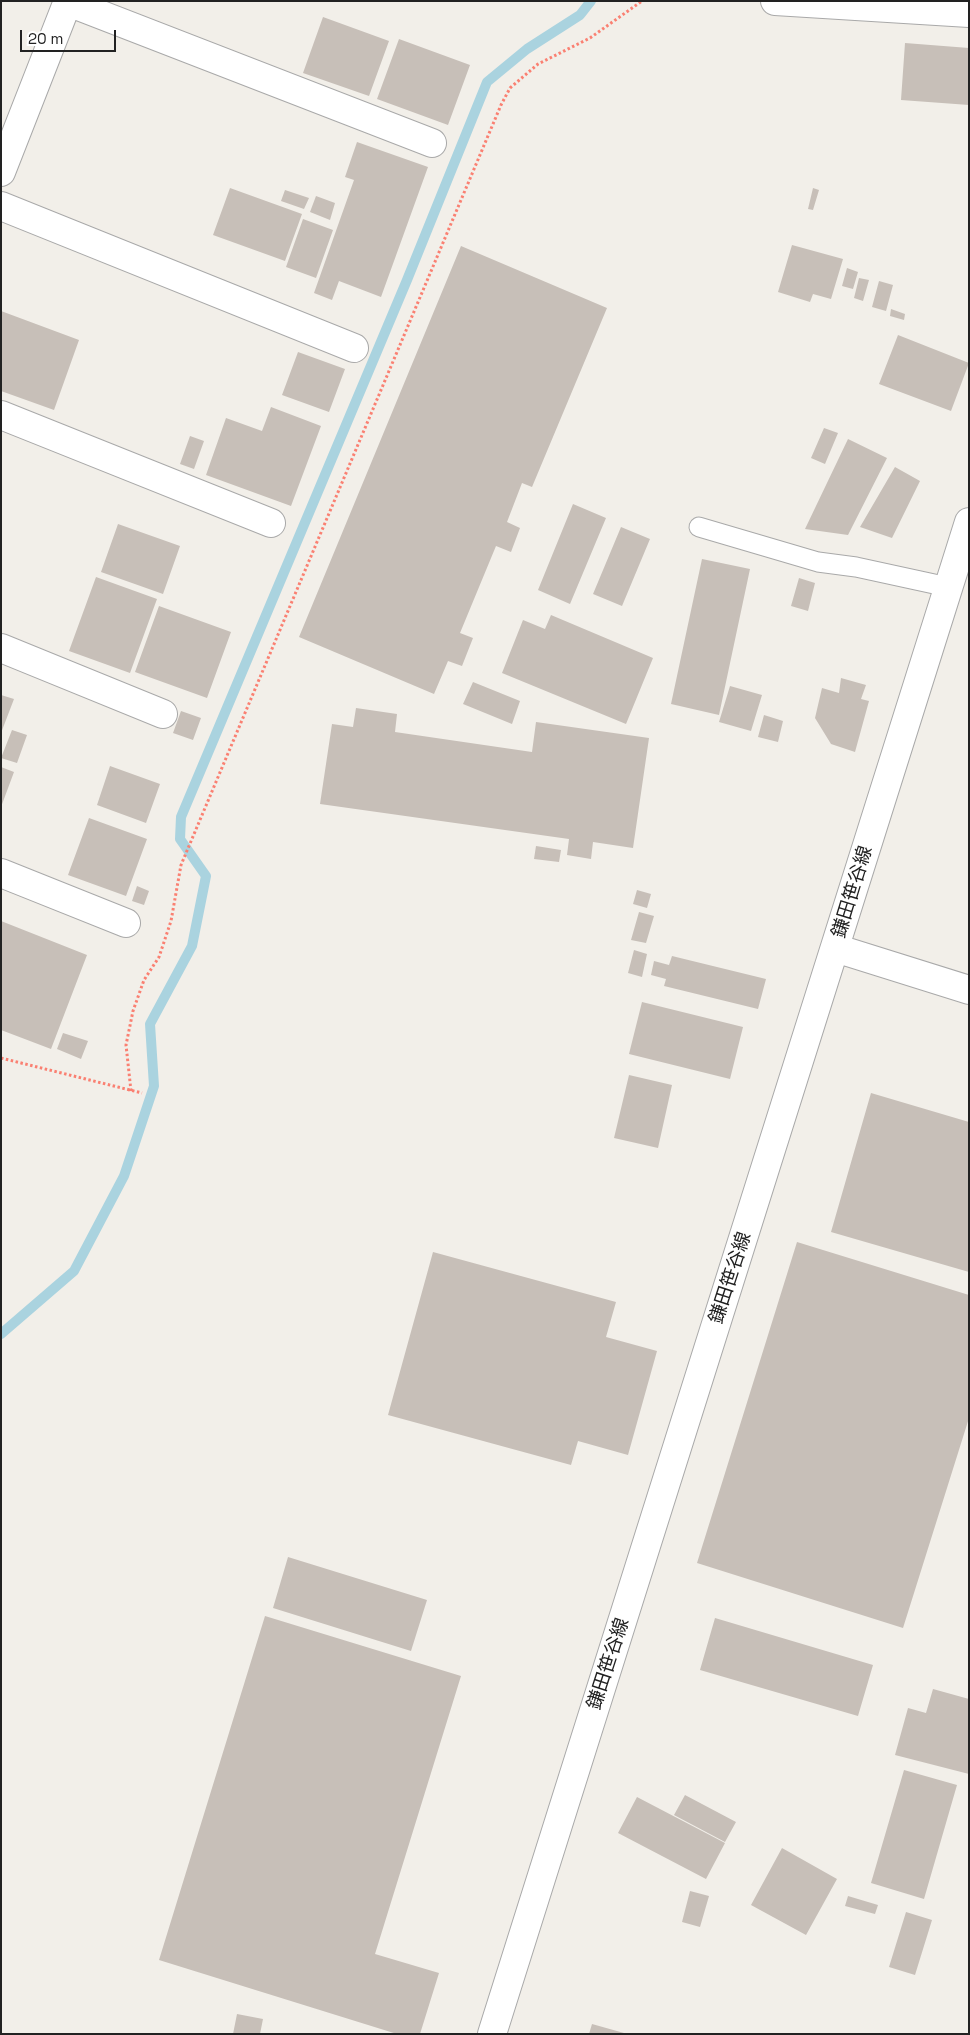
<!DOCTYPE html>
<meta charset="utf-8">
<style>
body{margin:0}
#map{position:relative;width:970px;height:2035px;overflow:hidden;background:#f2efe9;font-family:"Space Grotesk",sans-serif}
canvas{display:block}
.frame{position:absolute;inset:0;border:2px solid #222;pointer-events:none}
.scale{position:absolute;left:20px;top:30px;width:96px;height:22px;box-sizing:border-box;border:2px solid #222;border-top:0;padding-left:6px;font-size:15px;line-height:18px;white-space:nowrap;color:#222;-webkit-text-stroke:4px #fff;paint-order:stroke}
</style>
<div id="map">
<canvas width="970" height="2035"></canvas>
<div class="frame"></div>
<div class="scale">20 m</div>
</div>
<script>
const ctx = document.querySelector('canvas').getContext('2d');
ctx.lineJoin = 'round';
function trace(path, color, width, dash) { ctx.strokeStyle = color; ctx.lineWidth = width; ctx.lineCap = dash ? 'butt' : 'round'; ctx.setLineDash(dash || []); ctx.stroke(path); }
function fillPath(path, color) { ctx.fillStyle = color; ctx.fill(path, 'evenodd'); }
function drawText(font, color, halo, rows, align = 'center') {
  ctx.font = font + ' "Space Grotesk","Noto Sans JP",sans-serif'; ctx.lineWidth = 4; ctx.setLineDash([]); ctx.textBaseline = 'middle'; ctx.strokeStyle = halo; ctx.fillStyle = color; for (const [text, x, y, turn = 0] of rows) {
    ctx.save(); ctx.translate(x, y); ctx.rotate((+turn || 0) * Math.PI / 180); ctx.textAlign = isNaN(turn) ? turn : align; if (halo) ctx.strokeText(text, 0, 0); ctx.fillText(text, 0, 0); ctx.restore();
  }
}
const stream = new Path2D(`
 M1 1334 74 1271 124 1176 154 1086 150 1024 192 946 206 876 180 839 181 817 407 280 487 82 527 49 580 15 591 1`);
const building = new Path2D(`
 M323 17 389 41 369 96 303 73Z
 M399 39 470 65 448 125 377 99Z
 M905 43 969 48V105L901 100Z
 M357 142 428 167 381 297 339 281 332 300 314 293 354 180 345 177Z
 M230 188 302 214 285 261 213 235Z
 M813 188 819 190 813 210 808 209Z
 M285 190 309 198 304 209 281 201Z
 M316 196 335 203 330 220 310 212Z
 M303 219 333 230 316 278 286 267Z
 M792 245 843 259 831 299 813 294 810 302 778 292Z
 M461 246 607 308 532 487 522 483 507 522 520 528 511 552 496 546 460 633 473 638 462 666 448 661 434 694 299 637Z
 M847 268 858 272 853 289 842 286Z
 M859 278 869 280 863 301 854 298Z
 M879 281 893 285 886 311 872 307Z
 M891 309 905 314 904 320 890 316Z
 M1 311 79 340 54 410 1 391Z
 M898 335 969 363 951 411 879 384Z
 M298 352 345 369 329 412 282 395Z
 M271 407 321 426 291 506 206 475 226 418 262 431Z
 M824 428 838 433 825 464 811 458Z
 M190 436 204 441 194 469 180 464Z
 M848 439 887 458 848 535 805 529Z
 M895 467 920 481 892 538 860 527Z
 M573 504 606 518 570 604 538 590Z
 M118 524 180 546 163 594 101 572Z
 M621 527 650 539 622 606 593 594Z
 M702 559 750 569 719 715 671 704Z
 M96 577 157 599 130 673 69 651Z
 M799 578 815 583 808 611 791 606Z
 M159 606 231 632 207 698 135 672Z
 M551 615 653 658 626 724 502 673 523 620 545 629Z
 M841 678 866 685 861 699 869 701 855 752 831 744 815 718 822 688 839 693Z
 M473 682 520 701 512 724 463 704Z
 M730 686 762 695 751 731 719 722Z
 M1 695 14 699 1 733Z
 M356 708 397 714 395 732 532 752 536 722 649 738 633 848 593 842 591 859 567 855 569 839 320 804 332 724 353 727Z
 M181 711 201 718 193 740 173 733Z
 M764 715 783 721 778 742 758 737Z
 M12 730 27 735 17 763 1 758Z
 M110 766 160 784 146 823 97 805Z
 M1 767 14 772 1 807Z
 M89 818 147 839 126 896 68 875Z
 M536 846 561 850 559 862 534 859Z
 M137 886 149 891 144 905 132 901Z
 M637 890 651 894 647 908 633 904Z
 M639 912 654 916 646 943 631 940Z
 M1 921 87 955 51 1049 1 1030Z
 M634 950 647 954 642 977 628 973Z
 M672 956 766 979 758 1009 664 986 666 979 651 975 654 961 669 965Z
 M642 1002 743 1027 730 1079 629 1054Z
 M63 1033 88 1041 81 1059 57 1049Z
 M629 1075 672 1085 658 1148 614 1138Z
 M871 1093 969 1122V1272L831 1232Z
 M797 1242 969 1295V1418L903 1628 697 1563Z
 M433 1252 616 1302 606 1337 657 1351 628 1455 578 1441 571 1465 388 1415Z
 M288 1557 427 1600 411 1651 273 1608Z
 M265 1616 461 1676 375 1954 439 1973 420 2034H397L159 1960Z
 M715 1618 873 1665 858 1716 700 1670Z
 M933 1689 969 1699V1774L895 1755 908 1708 926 1713Z
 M904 1770 957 1785 924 1899 871 1883Z
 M685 1795 736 1822 725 1842 674 1815Z
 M637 1797 725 1843 706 1879 618 1833Z
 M782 1848 837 1879 806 1935 751 1905Z
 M690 1891 709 1896 700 1927 682 1922Z
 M848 1896 878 1905 875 1914 845 1906Z
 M906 1912 932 1920 915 1975 889 1967Z
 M237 2014 263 2019 260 2034H233Z
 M592 2024 624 2033V2034H589Z`);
const path = new Path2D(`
 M1 1058 142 1093
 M131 1091 126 1045 133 1011 144 980 159 957 171 921 181 865 501 105 510 88 538 64 590 38 642 1`);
const service = new Path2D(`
 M699 527 818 562 856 567 948 587`);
const minor = new Path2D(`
 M775 1 969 13
 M68 2 432 143
 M1 172 68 1
 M1 206 354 348
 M1 415 271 523
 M1 648 163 714
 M1 873 126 923`);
const tertiary = new Path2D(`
 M835 948 969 990
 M492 2034 969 522`);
const streetNames = [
 ["鎌田笹谷線",853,892,-73],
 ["鎌田笹谷線",731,1278,-72],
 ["鎌田笹谷線",609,1664,-72]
];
trace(stream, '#aad3df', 10);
fillPath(building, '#c7bfb8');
trace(service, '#a9a9a9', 21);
trace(minor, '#a9a9a9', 30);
trace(tertiary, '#a9a9a9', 30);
trace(path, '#fa8072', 3, [2.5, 2.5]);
trace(service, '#fff', 19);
trace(minor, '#fff', 28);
trace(tertiary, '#fff', 28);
drawText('19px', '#222', '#fff', streetNames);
</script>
